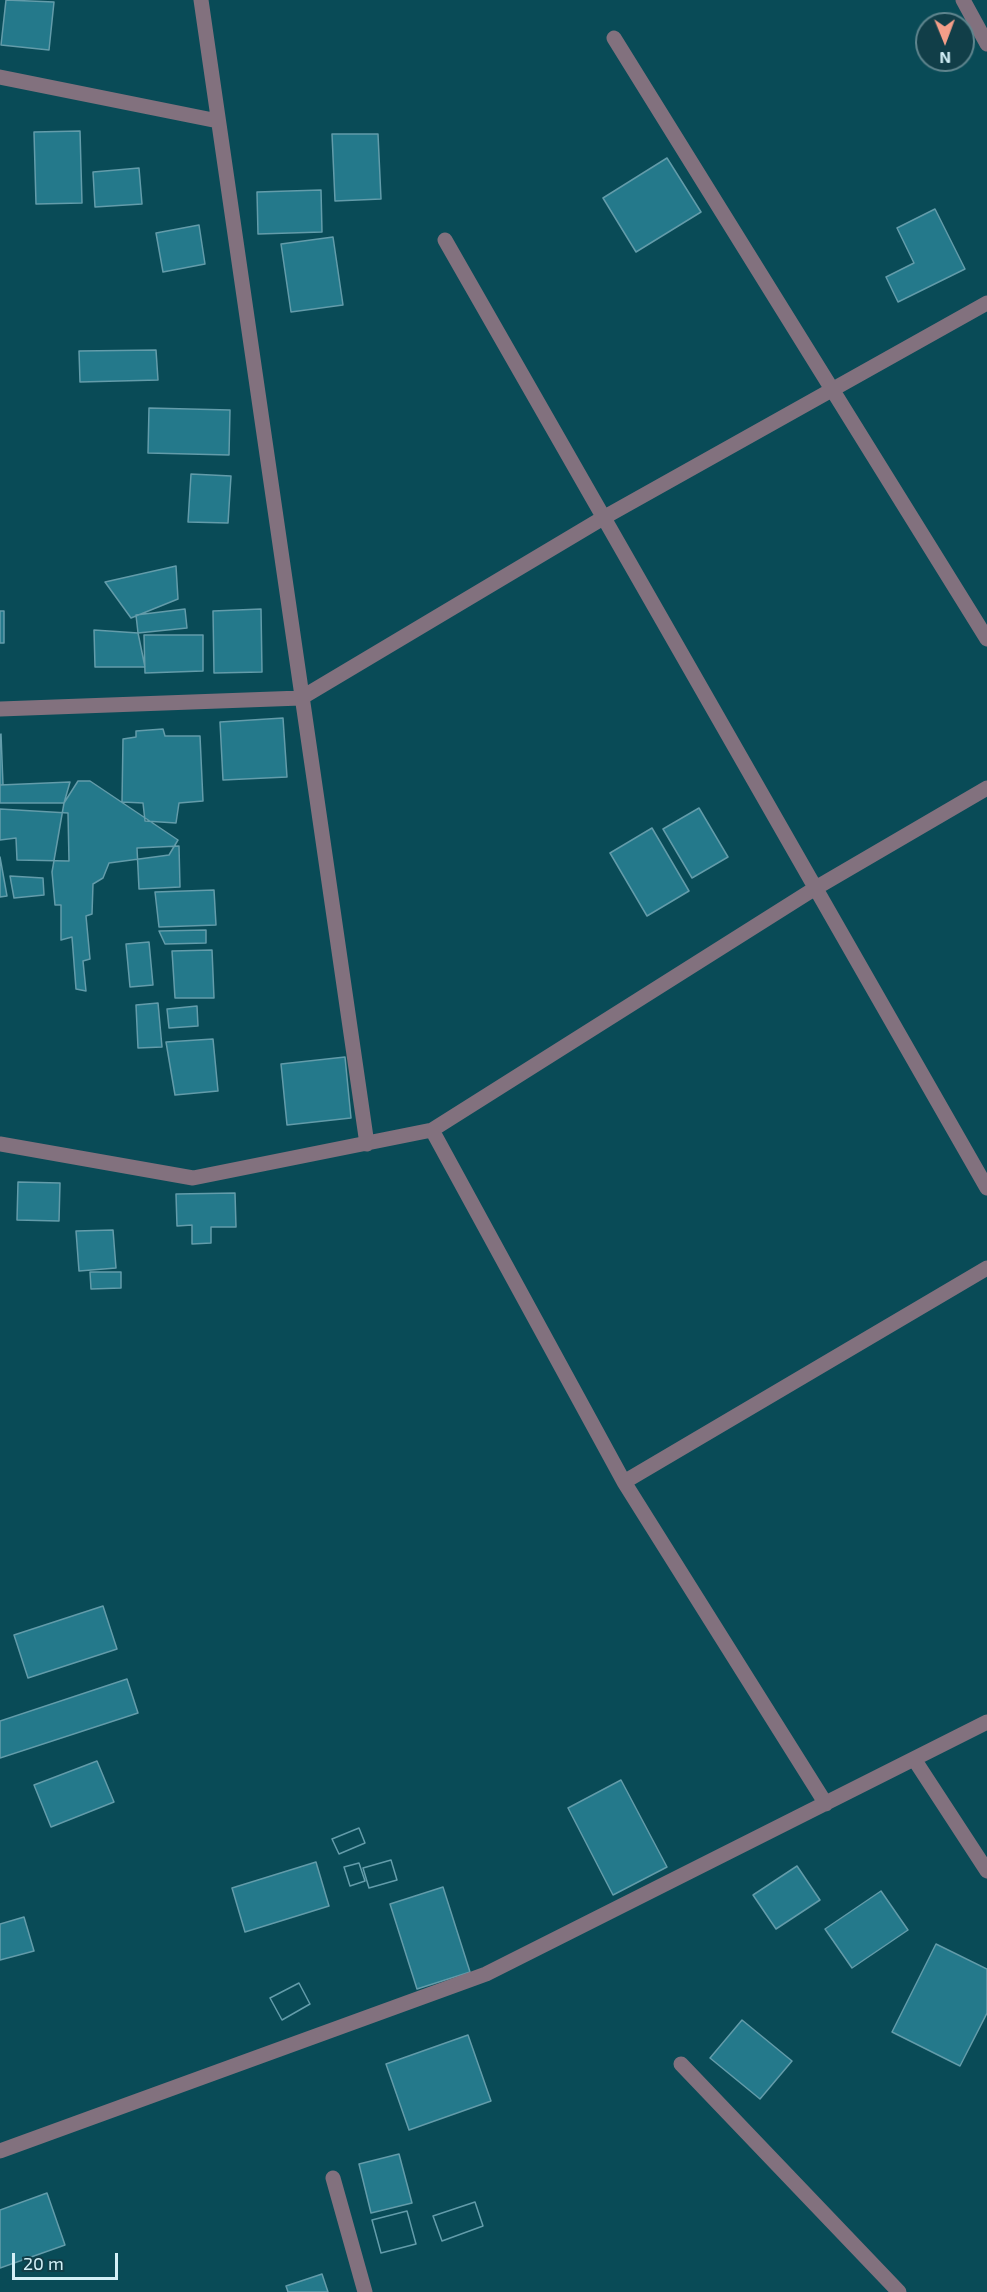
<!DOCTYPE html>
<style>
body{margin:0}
#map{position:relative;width:987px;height:2292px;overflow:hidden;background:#094b57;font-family:"Exo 2",sans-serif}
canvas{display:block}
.north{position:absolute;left:915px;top:12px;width:60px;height:60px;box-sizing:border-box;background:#113e48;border:2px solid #5f858e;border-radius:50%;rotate:179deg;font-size:16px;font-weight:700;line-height:24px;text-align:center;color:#d3f0f7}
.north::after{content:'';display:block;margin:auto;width:21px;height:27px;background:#f49e89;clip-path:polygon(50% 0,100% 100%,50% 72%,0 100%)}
.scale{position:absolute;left:12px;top:2253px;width:106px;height:27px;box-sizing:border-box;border:3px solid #d3f0f7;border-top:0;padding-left:8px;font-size:18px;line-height:21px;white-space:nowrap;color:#d3f0f7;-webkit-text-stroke:4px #113e48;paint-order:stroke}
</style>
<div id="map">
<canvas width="987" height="2292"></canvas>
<div class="north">N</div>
<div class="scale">20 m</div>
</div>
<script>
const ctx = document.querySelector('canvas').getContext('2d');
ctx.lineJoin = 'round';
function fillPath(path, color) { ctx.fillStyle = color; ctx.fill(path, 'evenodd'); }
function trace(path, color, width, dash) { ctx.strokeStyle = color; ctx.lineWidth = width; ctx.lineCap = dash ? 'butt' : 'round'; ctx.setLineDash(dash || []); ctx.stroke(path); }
const building = new Path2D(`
 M6 0 54 2 49 50 1 45Z
 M80 131 82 203 36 204 34 132Z
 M332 134H378L381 199 335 201Z
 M667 158 701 212 636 252 603 198Z
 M139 168 142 204 95 207 93 172Z
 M321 190 322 232 258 234 257 192Z
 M935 209 965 269 898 302 886 277 914 263 897 228Z
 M199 225 205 264 163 272 156 233Z
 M333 237 343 305 291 312 281 244Z
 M156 350 158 380 80 382 79 351Z
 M149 408 230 410 229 455 148 453Z
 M191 474 231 476 228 523 188 522Z
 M176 566 178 599 131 618 105 582Z
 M185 609 187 628 138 633 136 615Z
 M261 609 262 672 214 673 213 611Z
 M0 611H4V643H0Z
 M94 630 138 633 145 667H95Z
 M144 635H203V671L145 673Z
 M283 718 287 777 223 780 220 722Z
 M163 729 165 736H200L203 801 179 803 176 823 145 821 143 803 122 802 123 739 136 737V731Z
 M1 734 3 785H0V735Z
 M78 781H90L178 840 169 855 109 863 103 878 93 884 92 914 86 916 90 959 83 961 86 991 76 989 72 937 61 940V905H55L52 872 64 803Z
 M70 782 64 803H0V785Z
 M699 808 728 857 692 878 663 829Z
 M0 809 68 813 69 861 17 860 16 838 0 840Z
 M652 828 689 891 647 916 610 853Z
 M179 846 180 887 139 889 137 848Z
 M0 857 7 896 0 897Z
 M10 876 43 878 44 895 14 898Z
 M214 890 216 925 159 927 155 892Z
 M206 930V943L165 944 159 931Z
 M149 942 153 985 130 987 126 944Z
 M212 950 214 998H175L172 951Z
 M158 1003 162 1047 138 1048 136 1005Z
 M197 1006 198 1026 169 1028 167 1009Z
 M213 1039 218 1091 175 1095 166 1042Z
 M345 1057 351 1118 287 1125 281 1064Z
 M18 1182 60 1183 59 1221 17 1220Z
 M235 1193 236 1227H211V1243L192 1244V1225L177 1226 176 1194Z
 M113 1230 116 1268 79 1271 76 1231Z
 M90 1272H121V1288L91 1289Z
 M103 1606 117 1649 28 1678 14 1635Z
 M127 1679 138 1713 0 1758V1721Z
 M97 1761 114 1802 51 1827 34 1785Z
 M621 1780 667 1867 613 1895 568 1808Z
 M359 1828 365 1843 339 1854 332 1839Z
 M359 1828 365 1843 339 1854 332 1839Z
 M391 1860 397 1880 369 1888 363 1868Z
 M391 1860 397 1880 369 1888 363 1868Z
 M316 1862 329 1906 245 1932 232 1888Z
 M359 1863 365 1881 350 1886 344 1867Z
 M359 1863 365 1881 350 1886 344 1867Z
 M797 1866 820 1900 776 1929 753 1895Z
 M443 1887 470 1972 417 1989 390 1904Z
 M881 1891 908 1930 852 1968 825 1929Z
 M24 1917 34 1951 0 1960V1924Z
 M936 1944 987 1969V2013L960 2066 892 2032Z
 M299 1983 310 2004 282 2020 270 1998Z
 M299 1983 310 2004 282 2020 270 1998Z
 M742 2020 792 2061 760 2099 710 2058Z
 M468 2035 491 2101 409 2130 386 2064Z
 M399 2154 412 2203 371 2213 359 2164Z
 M47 2193 65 2245 0 2268V2210Z
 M475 2202 483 2226 442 2241 433 2216Z
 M475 2202 483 2226 442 2241 433 2216Z
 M407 2211 416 2244 381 2253 372 2220Z
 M407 2211 416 2244 381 2253 372 2220Z
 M322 2274 328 2292H288L286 2286Z`);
const minor = new Path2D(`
 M201 0 367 1144
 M963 0 987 44
 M614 38 987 639
 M0 77 218 121
 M445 240 987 1188
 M0 709 301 698 603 518 987 303
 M432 1130 624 1482 826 1804
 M0 1144 193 1178 432 1130 814 889 987 788
 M624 1482 987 1268
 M914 1759 987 1871
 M681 2064 899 2292
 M0 2151 486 1974 987 1722
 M333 2178 365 2292`);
fillPath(building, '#24798b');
trace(building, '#639caa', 1.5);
trace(minor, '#82717e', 15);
</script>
